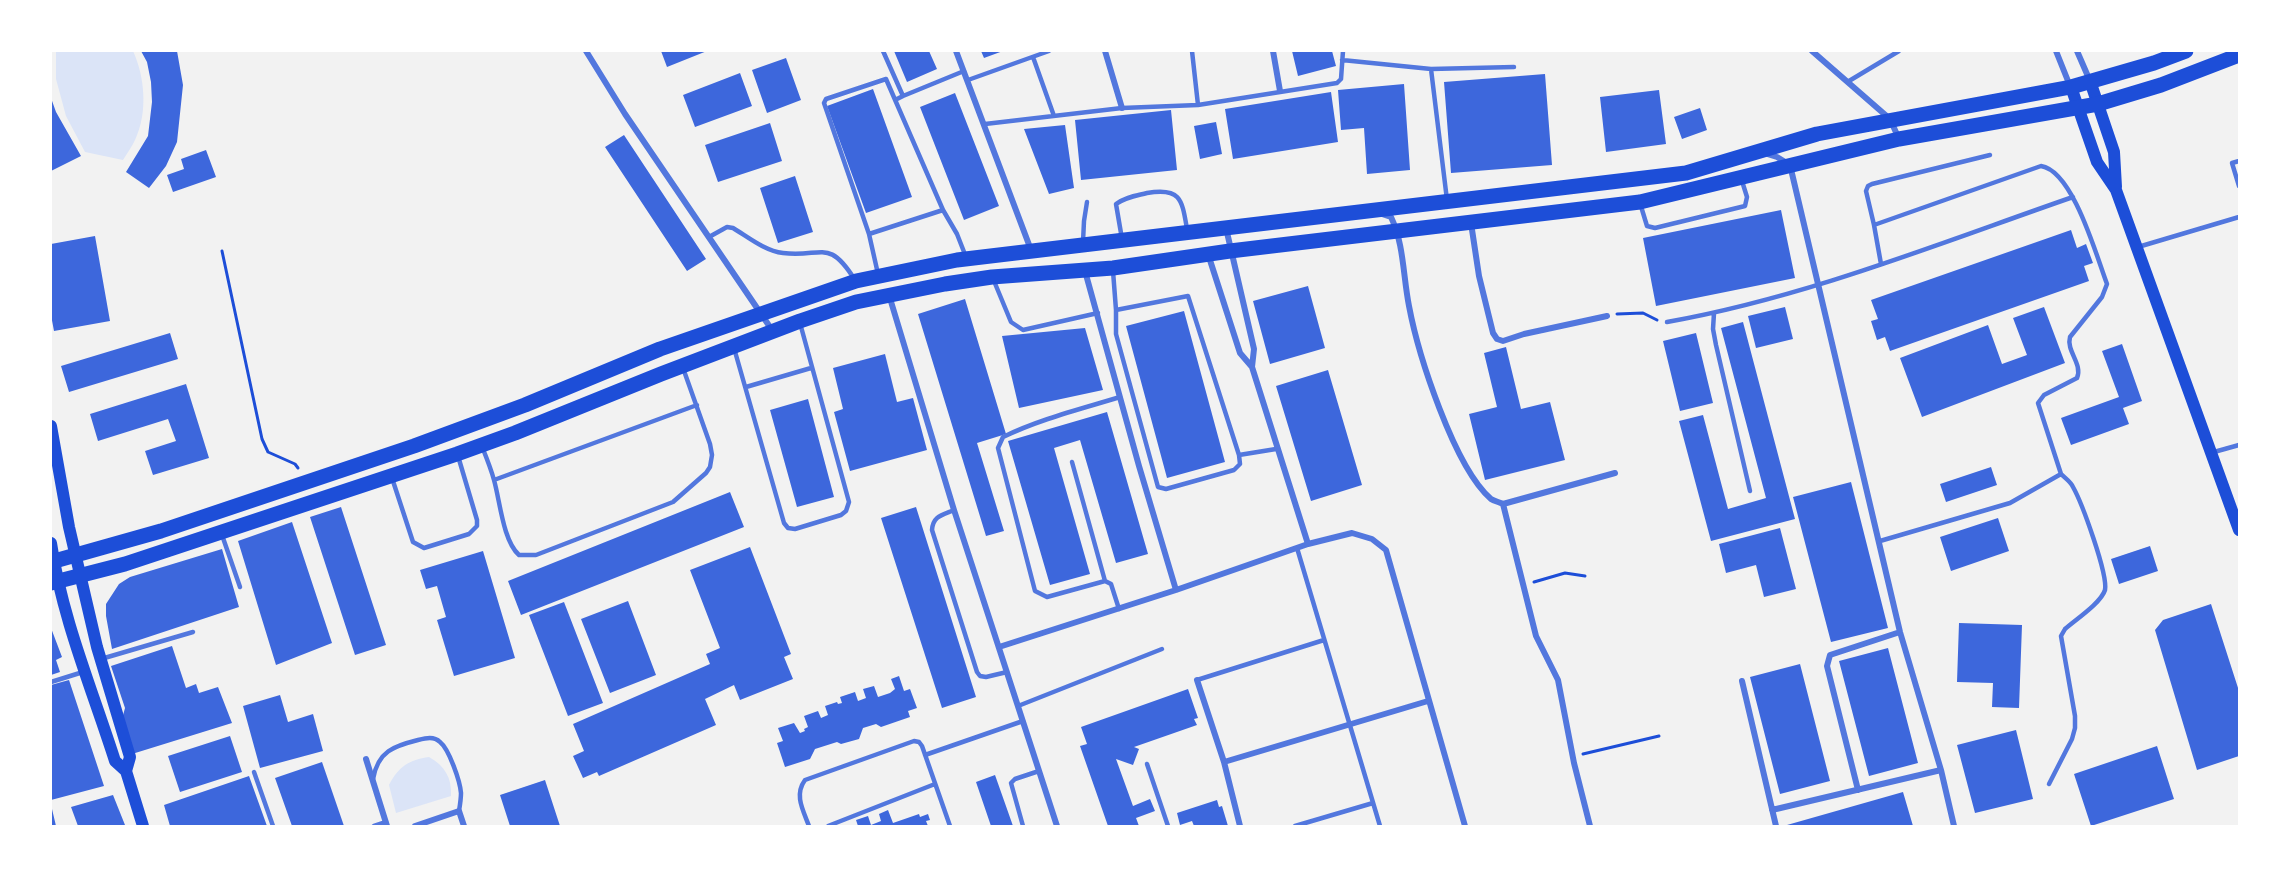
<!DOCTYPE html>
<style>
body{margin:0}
#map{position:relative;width:2290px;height:877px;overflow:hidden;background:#f2f2f2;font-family:"Source Serif 4",serif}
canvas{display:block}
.frame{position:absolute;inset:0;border:52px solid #fff;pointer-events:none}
</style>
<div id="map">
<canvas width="2290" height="877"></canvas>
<div class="frame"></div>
</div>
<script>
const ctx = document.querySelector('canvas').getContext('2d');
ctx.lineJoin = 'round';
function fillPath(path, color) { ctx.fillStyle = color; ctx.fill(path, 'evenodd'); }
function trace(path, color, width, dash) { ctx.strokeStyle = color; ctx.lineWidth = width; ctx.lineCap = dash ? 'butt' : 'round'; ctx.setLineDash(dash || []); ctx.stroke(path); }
const green = new Path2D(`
 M56 51H133C145 77 148 113 135 140 132 147 127 153 123 160L85 152 66 116 56 79Z
 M429 757C445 766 452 778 451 796L396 813 389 785C399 766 409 760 429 757Z`);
const building = new Path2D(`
 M141 51H177L183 85 177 142 166 166 149 188 126 172 148 136 152 102 151 82 147 62Z
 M661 51H707L667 67Z
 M894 51H929L937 69 907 82Z
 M981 51H1003L984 58Z
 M1292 51H1332L1336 66 1298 76Z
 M786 58 801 100 767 113 752 70Z
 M740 73 752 106 695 127 683 95Z
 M1545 74 1552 165 1451 173 1444 82Z
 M1404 84 1410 170 1367 174 1364 128 1341 130 1338 90Z
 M873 89 912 197 866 213 827 106Z
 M1659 90 1666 144 1606 152 1600 97Z
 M1331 92 1338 142 1233 159 1225 109Z
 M955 93 999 206 964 220 920 107Z
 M51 98 56 112 81 156 51 171Z
 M1700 108 1707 130 1682 139 1674 117Z
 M1171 110 1177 170 1081 180 1075 120Z
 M1216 122 1222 154 1200 159 1194 126Z
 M770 123 782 161 718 182 705 145Z
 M1065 125 1074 188 1049 194 1024 129Z
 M624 135 706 259 687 271 605 147Z
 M206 150 216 177 173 192 167 175 184 169 181 159Z
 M795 176 813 232 778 243 760 188Z
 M1781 210 1795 278 1656 306 1643 238Z
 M2071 230 2077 248 2086 244 2093 263 2084 266 2089 281 1890 351 1885 337 1877 340 1871 321 1878 319 1871 300Z
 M95 236 110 321 54 331 51 315V244Z
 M1308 286 1325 348 1270 364 1253 301Z
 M965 299 1006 434 977 443 1004 531 986 536 918 314Z
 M1785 307 1793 339 1756 348 1748 316Z
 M2044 307 2065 363 1922 417 1900 358 1988 325 2002 364 2027 355 2013 318Z
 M1184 311 1225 462 1167 478 1126 326Z
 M1743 322 1795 519 1711 541 1679 421 1703 415 1728 509 1766 498 1721 328Z
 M1085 328 1103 390 1019 408 1002 336Z
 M170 333 178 359 69 392 61 366Z
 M1696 333 1713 403 1680 411 1663 341Z
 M2122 344 2142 401 2123 408 2129 424 2071 445 2061 418 2119 397 2102 351Z
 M1506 347 1521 409 1550 402 1565 460 1485 480 1469 414 1497 407 1484 353Z
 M885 354 897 402 913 398 927 450 850 471 834 412 843 409 833 368Z
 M1328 370 1362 485 1311 501 1276 386Z
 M186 384 209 458 153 475 145 451 176 441 168 419 98 441 90 414Z
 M808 399 834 497 797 507 770 410Z
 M1107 412 1148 554 1116 563 1080 440 1054 448 1090 574 1050 585 1008 441Z
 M1991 467 1997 485 1946 502 1940 484Z
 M1851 482 1888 628 1831 642 1793 497Z
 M730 492 744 527 521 615 508 581Z
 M341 507 386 645 355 655 310 517Z
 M916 507 976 697 942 708 881 518Z
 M1998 518 2009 551 1951 571 1940 537Z
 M292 522 332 643 276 665 238 541Z
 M1780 528 1796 589 1764 597 1756 565 1726 573 1719 544Z
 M2150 546 2158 571 2119 584 2111 559Z
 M750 547 791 654 784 657 793 679 740 700 734 685 705 699 716 725 599 776 597 772 583 778 573 756 584 751 573 724 710 664 706 654 720 648 690 570Z
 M222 549 239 607 112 649 106 616V604L119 584 130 577Z
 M483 551 515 658 454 676 437 620 446 617 437 586 426 589 420 570Z
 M628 601 656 675 610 693 581 619Z
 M564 602 603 703 568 716 529 615Z
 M2211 604 2239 691V756L2197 770 2155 630 2163 620Z
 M1959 623 2022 625 2019 708 1992 707 1993 683 1957 682Z
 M51 628 62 657 56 660 60 672 51 675Z
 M172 646 186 688 196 684 199 693 218 687 232 723 132 754 122 719 125 708 111 666Z
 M1888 648 1918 763 1869 776 1839 661Z
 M1800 664 1830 781 1780 794 1750 677Z
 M899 676 904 691 910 689 917 708 908 711 910 717 881 727 876 724 863 728 859 739 841 744 837 742 815 749 810 759 785 767 777 743 783 741 778 728 794 723 800 733 805 731 804 729 808 727 804 716 818 711 821 718 828 715 825 706 837 702 838 704 842 703 840 697 855 692 858 701 866 698 863 689 874 686 878 697 890 693 895 689 891 679Z
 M69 680 104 786 51 800V685Z
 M1188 689 1198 718 1194 719 1197 725 1134 747 1139 749 1133 765 1116 759 1133 806 1150 799 1155 811 1136 818 1139 826H1108L1080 746 1087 744 1081 727Z
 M280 695 288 722 313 714 323 751 260 768 243 706Z
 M2016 730 2033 799 1975 813 1957 745Z
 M230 736 242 772 180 792 168 756Z
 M2157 746 2174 799 2091 826 2074 774Z
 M322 762 344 826H292L275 778Z
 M995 775 1013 826H991L976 782Z
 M249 776 267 826H170L164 805Z
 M545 780 560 826H510L500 795Z
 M1903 792 1913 826H1788L1787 825Z
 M113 795 125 825 78 826 71 807Z
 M1217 800 1219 807 1222 806 1228 826H1194L1192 821 1180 825 1177 813Z
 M51 809H52L56 826H51Z
 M888 810 893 823 919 814 920 817 928 814 930 820 926 821 928 826H858L856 820 868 816 871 825 881 821 879 814Z`);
const path = new Path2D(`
 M222 251 262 439 268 452 295 464 298 468
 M1617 314 1643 313 1657 320
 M1534 582 1565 573 1585 576
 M1583 754 1659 736`);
const service = new Path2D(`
 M883 51 903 96 895 100
 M1192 51 1198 105
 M1033 57 1054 116
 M1342 60 1431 69 1514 67
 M1431 69 1447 200
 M968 80 1049 51
 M1849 81 1899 51
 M903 96 964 71
 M985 124 1122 108 1198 105 1337 83 1341 79 1343 51
 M1990 155 1872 184 1868 186 1866 191 1874 225 2041 166C2073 171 2096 255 2107 284L2102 297 2070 337C2066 351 2083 364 2077 378L2044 395 2038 403 2061 474
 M2239 161 2232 163 2239 186
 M1640 203 1647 226 1655 228 1745 206 1747 197 1742 181
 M1874 225 1881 264
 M869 234 824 103 826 99 886 79 943 210 957 234 966 257
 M709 237 727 227 733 228C748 237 765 251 783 253 822 258 828 237 855 280
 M1122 239 1116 204C1126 197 1135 196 1147 193 1181 187 1182 200 1187 229
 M1083 242 1084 221 1087 202
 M2138 247 2239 217
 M1113 271 1116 310 1188 296 1239 455 1276 449
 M878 274 869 234 943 210
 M994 281 1011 322 1023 330 1098 313
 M1116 310V334L1158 487 1166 489 1234 470 1240 464 1239 455
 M1714 313 1713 329 1716 345 1750 491
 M1667 322C1807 297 1940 243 2073 197
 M734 348 784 523 788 528 795 529 841 515 846 511 849 502 800 323
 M746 387 811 368
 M483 449C487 459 491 469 494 480 500 501 503 541 519 555H536L673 502 706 473 710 467 712 455 710 444 683 368
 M2214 452 2239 445
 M1072 462 1105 581
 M392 478 413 542 424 548 469 534 477 526V520L458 456
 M494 480 697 405
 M954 510C942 515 933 516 932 530L977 672 980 676 986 677 1007 672
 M222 535 240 587
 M1880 541 2010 503 2061 474C2065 478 2071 482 2073 487 2082 503 2108 574 2105 590 2101 603 2075 620 2065 629L2061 636 2075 716V728L2072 739 2049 784
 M1297 548 1380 826
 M1119 609 1111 584 1105 581 1047 597 1035 591 998 448 1003 437C1040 419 1081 409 1120 397
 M101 659 193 632
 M1197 680 1324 640
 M51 682 83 672
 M1018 706 1162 649
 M925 755 1023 721
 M1147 764 1168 826
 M254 772 273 826
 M373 779C378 751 394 746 418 740 426 738 434 736 440 742 449 749 460 781 461 793 461 799 460 805 459 811
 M374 826 386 822
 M809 826C803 810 794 795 805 780L914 741 919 742 922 746 950 826
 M828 826 935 784
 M1023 826 1011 783 1015 779 1039 771
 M1295 826 1373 803`);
const minor = new Path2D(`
 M586 51 625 114 772 330
 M956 51 1031 250
 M1105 51 1122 108
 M1273 51 1280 91
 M1812 51 1890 119 1899 139
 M2056 51 2070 86
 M2077 51 2090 81
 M1764 153 1777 157 1790 165 1900 632 1941 770 1954 826
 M1382 214 1391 217C1404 244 1403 276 1409 306 1418 354 1454 467 1491 499 1494 501 1499 502 1503 504L1536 636 1558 680 1574 763 1590 826
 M1471 223 1479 276 1493 333 1497 339 1503 341 1524 334 1607 316
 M1226 228 1254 349 1252 367 1308 544
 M1208 254 1240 353 1252 367
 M1085 271 1139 466 1176 590
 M889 295 954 510 1057 826
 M1503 504 1615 473
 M999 647 1176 590 1308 544 1352 533 1372 539 1386 550 1465 826
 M1197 680 1224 762 1240 826
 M1742 681 1776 826
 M366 759 387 826
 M1224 762 1428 701
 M1858 790 1827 666 1830 655 1900 632
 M1772 810 1941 770
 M415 826 459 811 464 826`);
const secondary = new Path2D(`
 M2090 81 2114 152 2116 187
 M2071 87 2097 162 2116 190 2239 530
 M51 426 69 527 97 647 130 757 126 771 143 826
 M51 543C62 618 92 689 115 761L126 771`);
const primary = new Path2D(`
 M51 562 161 531 414 446 525 405 660 349 856 281 957 260 1686 173 1817 134 2071 87 2154 63 2186 51
 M51 583 125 564 457 454 515 433 661 374 800 321 856 302 945 284 992 277 1113 268 1230 251 1640 202 1899 139 2098 104 2161 85 2239 55`);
fillPath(green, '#dbe4f7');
fillPath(building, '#3d67dc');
trace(path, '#1d4ed8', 3);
trace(service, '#5277de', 4.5);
trace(minor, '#5277de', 6);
trace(secondary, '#1d4ed8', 12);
trace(primary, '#1d4ed8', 15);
</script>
